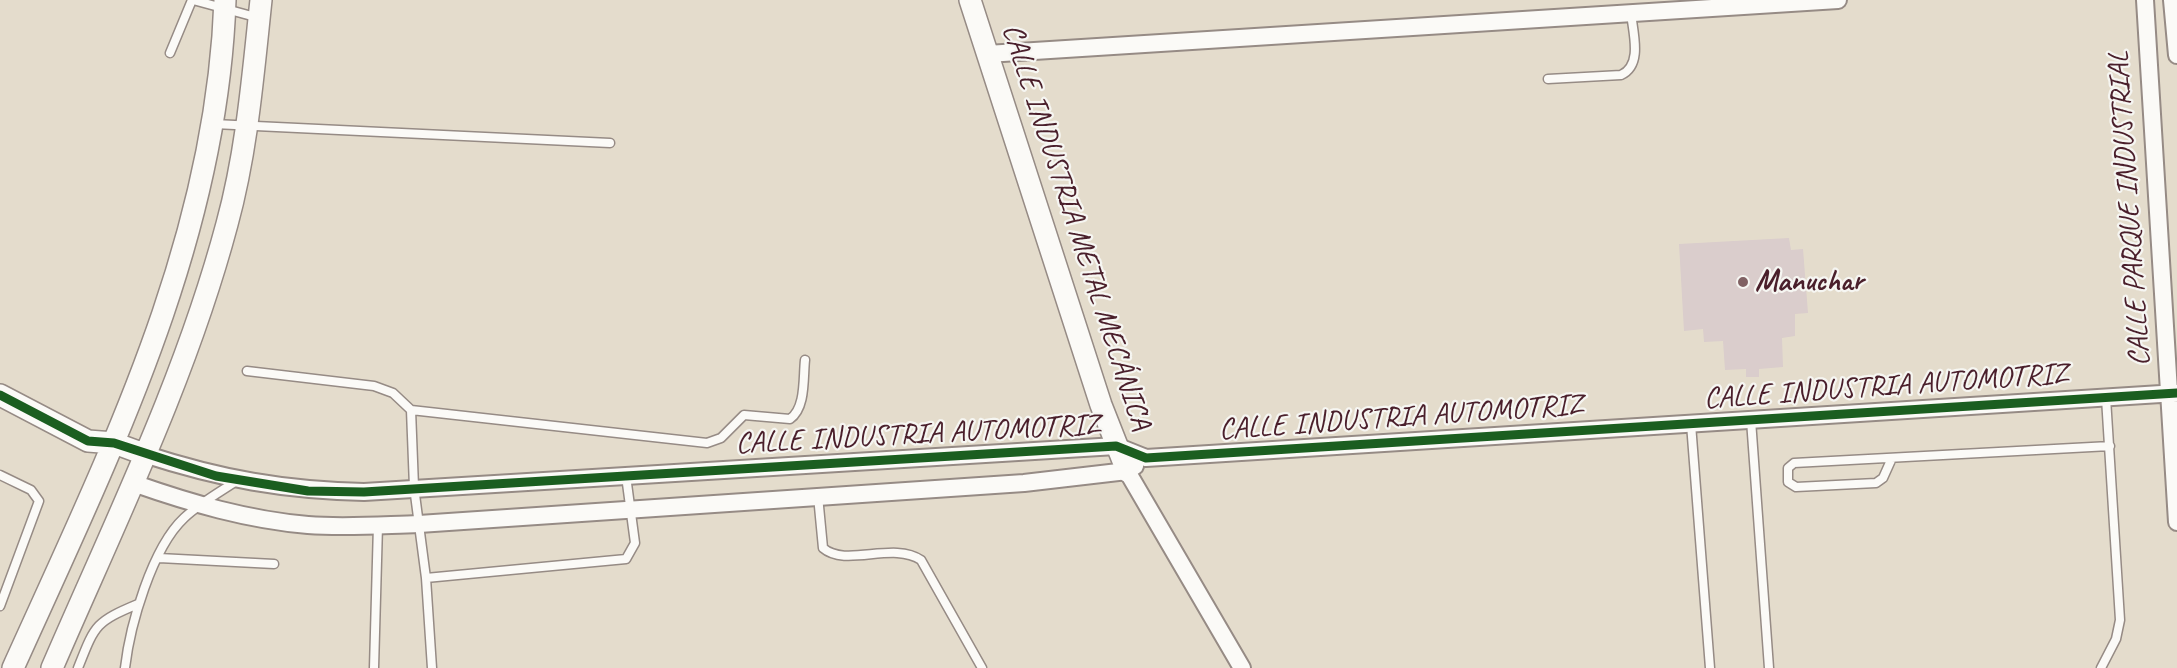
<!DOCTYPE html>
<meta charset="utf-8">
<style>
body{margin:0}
canvas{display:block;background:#e4dccc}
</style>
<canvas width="2177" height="668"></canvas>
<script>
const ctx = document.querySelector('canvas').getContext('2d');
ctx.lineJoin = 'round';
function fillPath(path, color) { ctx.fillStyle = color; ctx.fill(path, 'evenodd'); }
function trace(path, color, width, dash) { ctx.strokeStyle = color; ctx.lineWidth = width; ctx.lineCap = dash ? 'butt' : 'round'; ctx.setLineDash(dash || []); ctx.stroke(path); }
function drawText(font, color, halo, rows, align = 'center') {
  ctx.font = font + ' Caveat,sans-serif'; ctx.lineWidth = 4.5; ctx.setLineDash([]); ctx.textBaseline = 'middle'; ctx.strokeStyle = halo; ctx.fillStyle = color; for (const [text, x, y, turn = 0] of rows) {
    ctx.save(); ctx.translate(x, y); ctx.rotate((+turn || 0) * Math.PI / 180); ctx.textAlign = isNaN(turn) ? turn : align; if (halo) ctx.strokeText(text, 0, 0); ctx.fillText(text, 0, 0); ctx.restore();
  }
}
const building = new Path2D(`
 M1789 238 1791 250 1803 249 1808 313 1795 314V336L1782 338 1783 367 1759 369V377H1746V369L1725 370 1723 341 1704 342 1703 329 1684 331 1679 244Z`);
const service = new Path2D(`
 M193 0 259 18
 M170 53 192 0
 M1548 79 1621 75C1643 65 1633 33 1631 13
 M214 124 610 143
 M247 371 374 386 393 393 411 410 414 487 426 578 432 668
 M411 410 707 443 721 438 744 415 790 419C806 408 803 378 805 360
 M1751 420 1769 668
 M1691 424 1710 668
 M1892 458 1883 478 1876 483 1796 487 1788 482V468L1794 463 2110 446
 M0 475 31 490 39 501 0 606
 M818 496 823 548C846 568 893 541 921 560L982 668
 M159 558 274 564
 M426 578 626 559 635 543 626 476
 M78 668C95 625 95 622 138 604
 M125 668C130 625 152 548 184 518 200 503 220 492 238 480
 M374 668 378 525
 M2101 668 2116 639 2120 620 2106 398`);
const minor = new Path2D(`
 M2145 0 2177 522
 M2172 0 2177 55
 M987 54 1838 0
 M144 454C221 479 283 490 364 492L1116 446 1146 458 2177 393
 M1127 471 1242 668
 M133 483C190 503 248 520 308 525 345 528 382 525 419 524L1024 483 1127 471 1135 466`);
const tertiary = new Path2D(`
 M970 0 1101 405 1127 471
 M0 395 88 441 114 443 144 454
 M13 668C110 453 217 240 225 0
 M52 668C115 522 186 378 227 224 247 151 253 75 261 0`);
const cycleway = new Path2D(`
 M0 395 88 441 114 443 216 476 308 491 364 492 1116 446 1146 458 2177 393`);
const markers = [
 [1743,282,6,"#806163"]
];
const streetNames = [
 ["CALLE PARQUE INDUSTRIAL",2130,209,-94],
 ["CALLE INDUSTRIA METAL MECÁNICA",1076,227,72],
 ["CALLE INDUSTRIA AUTOMOTRIZ",1886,387,-4],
 ["CALLE INDUSTRIA AUTOMOTRIZ",1401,418,-4],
 ["CALLE INDUSTRIA AUTOMOTRIZ",918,435,-3]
];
const poiNames = [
 ["Manuchar",1755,282]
];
fillPath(building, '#dacdcc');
trace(service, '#968b85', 11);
trace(minor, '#968b85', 20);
trace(tertiary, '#968b85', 24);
trace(service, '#fbfaf7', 8);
trace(minor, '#fbfaf7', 16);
trace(tertiary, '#fbfaf7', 21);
trace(cycleway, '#1b5e20', 9);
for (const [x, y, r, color] of markers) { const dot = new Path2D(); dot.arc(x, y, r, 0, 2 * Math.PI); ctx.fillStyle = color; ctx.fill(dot); trace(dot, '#f6f6f2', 2); }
drawText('30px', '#4a1f2b', '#f6f6f2', streetNames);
drawText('bold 30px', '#4a1f2b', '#f6f6f2', poiNames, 'left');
</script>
